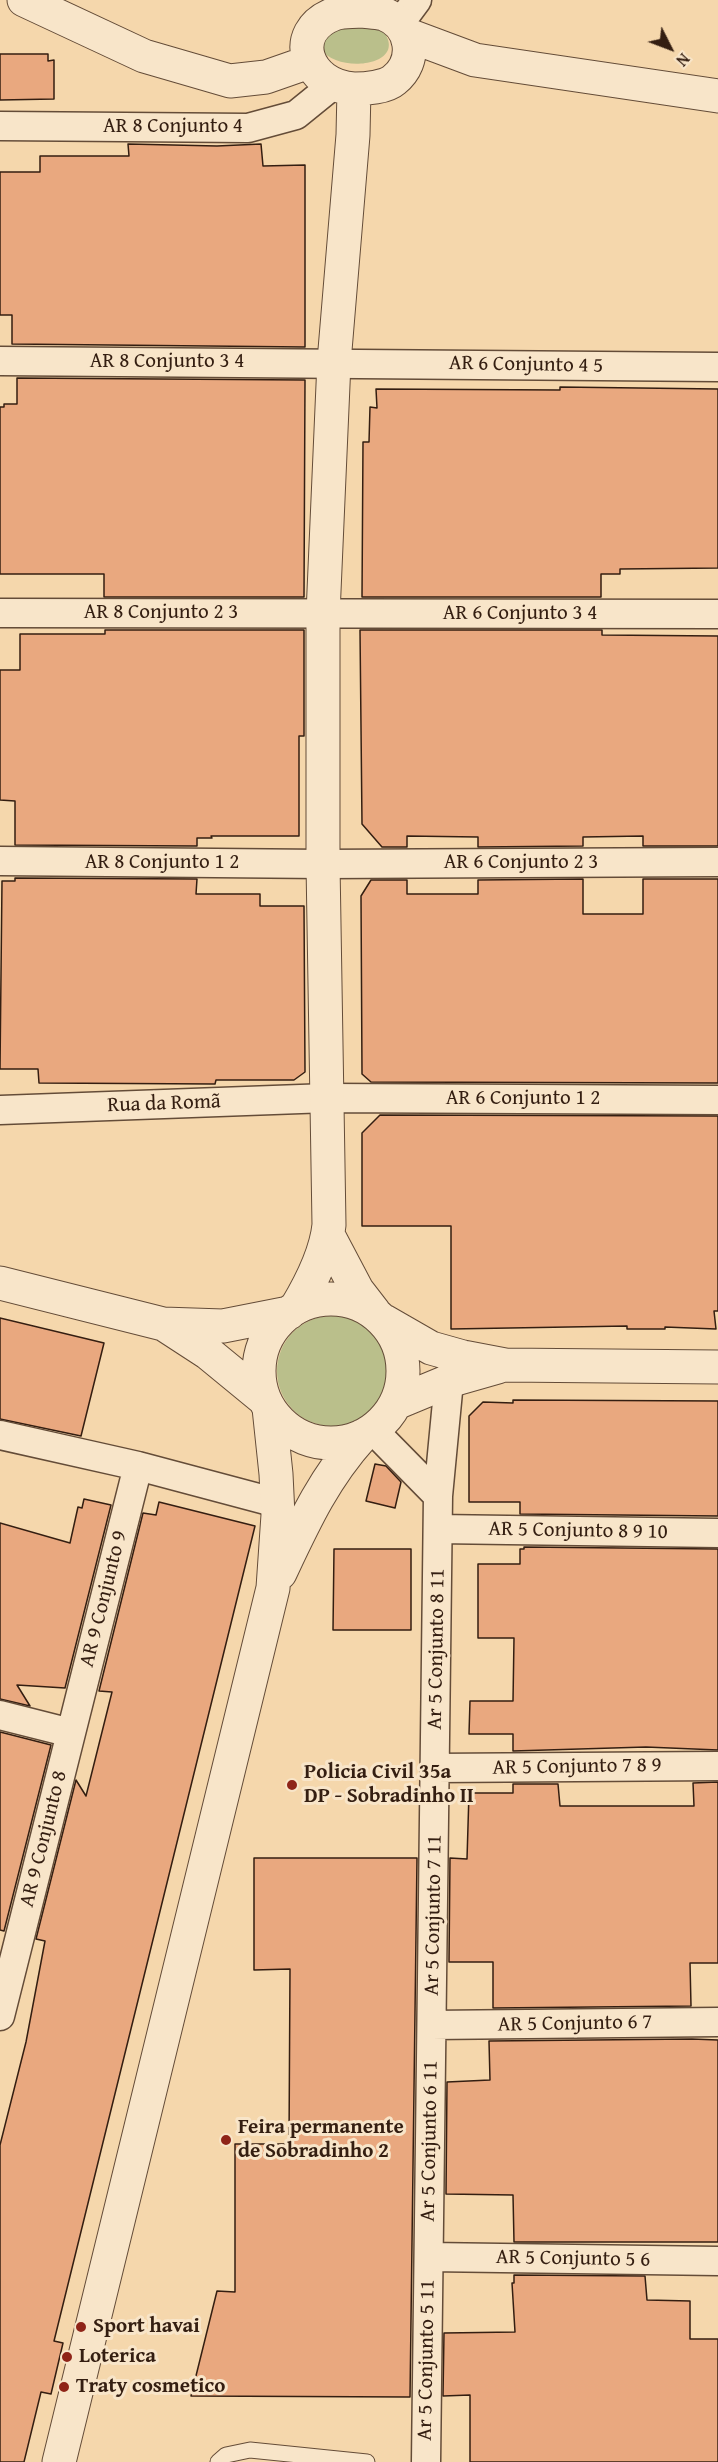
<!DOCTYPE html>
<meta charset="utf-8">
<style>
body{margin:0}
#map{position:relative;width:718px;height:2462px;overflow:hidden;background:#f5d7ac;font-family:"Gentium Book Plus",serif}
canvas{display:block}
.north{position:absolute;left:640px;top:18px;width:60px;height:60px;-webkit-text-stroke:4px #f8e5c9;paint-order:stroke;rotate:132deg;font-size:16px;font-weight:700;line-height:24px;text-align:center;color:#341e11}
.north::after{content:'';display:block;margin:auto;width:21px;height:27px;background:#341e11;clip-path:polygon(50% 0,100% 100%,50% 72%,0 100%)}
</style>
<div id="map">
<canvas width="718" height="2462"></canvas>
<div class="north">N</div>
</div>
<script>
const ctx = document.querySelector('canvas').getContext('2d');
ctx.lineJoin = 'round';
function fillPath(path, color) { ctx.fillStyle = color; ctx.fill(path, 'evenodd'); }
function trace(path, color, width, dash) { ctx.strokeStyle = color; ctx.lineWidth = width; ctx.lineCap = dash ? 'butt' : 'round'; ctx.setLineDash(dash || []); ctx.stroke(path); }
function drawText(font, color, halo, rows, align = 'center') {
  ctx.font = font + ' "Gentium Book Plus",serif'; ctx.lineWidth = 6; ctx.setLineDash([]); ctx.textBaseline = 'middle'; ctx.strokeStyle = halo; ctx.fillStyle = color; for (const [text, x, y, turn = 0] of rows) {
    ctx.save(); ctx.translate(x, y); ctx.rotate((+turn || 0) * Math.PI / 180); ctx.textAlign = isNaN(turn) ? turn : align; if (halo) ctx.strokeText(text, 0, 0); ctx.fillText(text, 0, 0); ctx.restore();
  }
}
const green = new Path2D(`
 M377 24C419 65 338 76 321 49L328 27Z
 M277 1371a55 55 0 1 1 110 0a55 55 0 1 1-110 0Z`);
const building = new Path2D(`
 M0 54H48V61L54 60V99L0 100Z
 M128 144 217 146 261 144 263 166 305 165V347L12 344V315H0V172H40V156H129Z
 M17 378 305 380 304 597H104V574H0V407H4V404H17Z
 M560 387 718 389V568L620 569V574H601V597H362L363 442H369L370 407 377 408 376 389 560 390Z
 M105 630H304V736H299V836H211L212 838H197V846L15 845V801L0 800V670H20V634H105Z
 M360 630H602V635L718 636V846H643V836L583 837V846L478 847V837L407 836V847H382L362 824Z
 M15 878 197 879 196 894H260V906H304L305 1072 294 1080H216L215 1084 39 1083 38 1069H0L2 881H15Z
 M583 879V914H643V879H718V1083L371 1082 362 1074 361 896 371 880H407V894H478V880Z
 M380 1115 718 1116V1311H714L716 1329 665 1327V1329H627V1326L451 1329V1226H362V1133Z
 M0 1318 104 1343 81 1436 0 1419Z
 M513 1400 718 1401V1516L520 1514V1502H469V1416L483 1402 513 1403Z
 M375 1464 386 1466 401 1482 395 1508 366 1501Z
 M84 1499 111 1505 65 1688 17 1685 30 1706 0 1699V1523L70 1543 78 1507 82 1508Z
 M159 1502 255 1526 54 2341 63 2343 51 2394 41 2392 24 2462H0V2145L26 2042 45 1941 36 1939 76 1780 86 1796 112 1692 99 1691 143 1513 156 1515Z
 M524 1547 718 1549V1750L646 1747 513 1751V1734H469L470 1701H513L514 1638H478V1564H520V1549H524Z
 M334 1549H411V1630H333Z
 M0 1732 51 1745 4 1931 0 1930Z
 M718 1782V1963H690L691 2006 493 2008V1962H449L450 1858 467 1859 469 1793H513V1784H558L560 1806H694L693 1783Z
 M254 1858H417L410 2397 191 2396 217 2291 235 2292V2144H289L290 1969 254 1970Z
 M692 2039 718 2040V2242H514L513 2195 446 2194 447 2082 490 2080 489 2041Z
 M514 2275 645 2276 647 2300 690 2301V2339H718V2462H470V2395L443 2396 444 2333 515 2332 512 2283H514Z`);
const service = new Path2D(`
 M218 2462 226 2455 250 2450 367 2462`);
const minor = new Path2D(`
 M400 23 417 0
 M0 126 248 128 296 115 333 85
 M0 361 718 367
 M0 613 718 614
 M0 861 323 864 718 862
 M0 1110 328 1098 718 1100
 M373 1430 438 1496
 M0 1435 138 1466 277 1503
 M438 1529 718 1533
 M0 1715 71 1733
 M436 1768 718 1766
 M0 2016 138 1466
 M432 2025 718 2022
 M429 2257 718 2261
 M426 2462 438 1496 449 1381`);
const tertiary = new Path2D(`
 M24 0 144 56 230 81 266 77 309 62
 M361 11C368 12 377 12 384 14 413 25 418 61 394 80 386 87 366 89 354 89 306 86 287 32 334 14 342 11 352 12 361 11Z
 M408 35 475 60 718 96
 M328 1235 357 1290 374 1312
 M0 1283 163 1324 223 1326 289 1313
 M259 1371a72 72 0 1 1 144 0a72 72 0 1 1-144 0Z
 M296 1308C311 1283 326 1254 329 1225L323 864V614L334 362 353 135 354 89
 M384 1321 431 1348 463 1357 505 1365 718 1367
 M165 1325 208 1353 264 1399
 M396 1403 449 1381 498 1367
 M280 1573C304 1522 324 1478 362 1436
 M59 2462 273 1588 278 1515 276 1474 269 1408`);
const markers = [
 [292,1785,6,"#8f2418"],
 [226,2140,6,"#8f2418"],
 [81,2327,6,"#8f2418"],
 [67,2357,6,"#8f2418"],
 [64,2387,6,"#8f2418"]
];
const streetNames = [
 ["AR 8 Conjunto 4",173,127],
 ["AR 8 Conjunto 3 4",167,362],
 ["AR 6 Conjunto 4 5",526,365,1],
 ["AR 8 Conjunto 2 3",161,613],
 ["AR 6 Conjunto 3 4",520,614],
 ["AR 8 Conjunto 1 2",162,863],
 ["AR 6 Conjunto 2 3",521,863],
 ["AR 6 Conjunto 1 2",523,1099],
 ["Rua da Romã",164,1104,-2],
 ["AR 5 Conjunto 8 9 10",578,1531,1],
 ["AR 9 Conjunto 9",104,1599,-76],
 ["Ar 5 Conjunto 8 11",437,1649,-89],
 ["AR 5 Conjunto 7 8 9",577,1767,-1],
 ["AR 9 Conjunto 8",44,1839,-76],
 ["Ar 5 Conjunto 7 11",434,1915,-89],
 ["AR 5 Conjunto 6 7",575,2024,-1],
 ["Ar 5 Conjunto 6 11",430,2141,-89],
 ["AR 5 Conjunto 5 6",573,2259,1],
 ["Ar 5 Conjunto 5 11",427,2360,-89]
];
const poiNames = [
 ["Policia Civil 35a",304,1773],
 ["DP - Sobradinho II",304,1797],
 ["Feira permanente",238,2128],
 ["de Sobradinho 2",238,2152],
 ["Sport havai",93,2327],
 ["Loterica",79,2357],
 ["Traty cosmetico",76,2387]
];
fillPath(green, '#babf8b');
fillPath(building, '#e9a87f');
trace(building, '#341e11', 1.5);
trace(service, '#644c38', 17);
trace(minor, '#644c38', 31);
trace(tertiary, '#644c38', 35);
trace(service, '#f8e5c9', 15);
trace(minor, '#f8e5c9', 28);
trace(tertiary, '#f8e5c9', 33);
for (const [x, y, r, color] of markers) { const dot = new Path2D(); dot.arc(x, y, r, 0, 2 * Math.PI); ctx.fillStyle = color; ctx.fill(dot); trace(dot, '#f8e5c9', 2); }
drawText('21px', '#341e11', '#f8e5c9', streetNames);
drawText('bold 21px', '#341e11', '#f8e5c9', poiNames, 'left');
</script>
